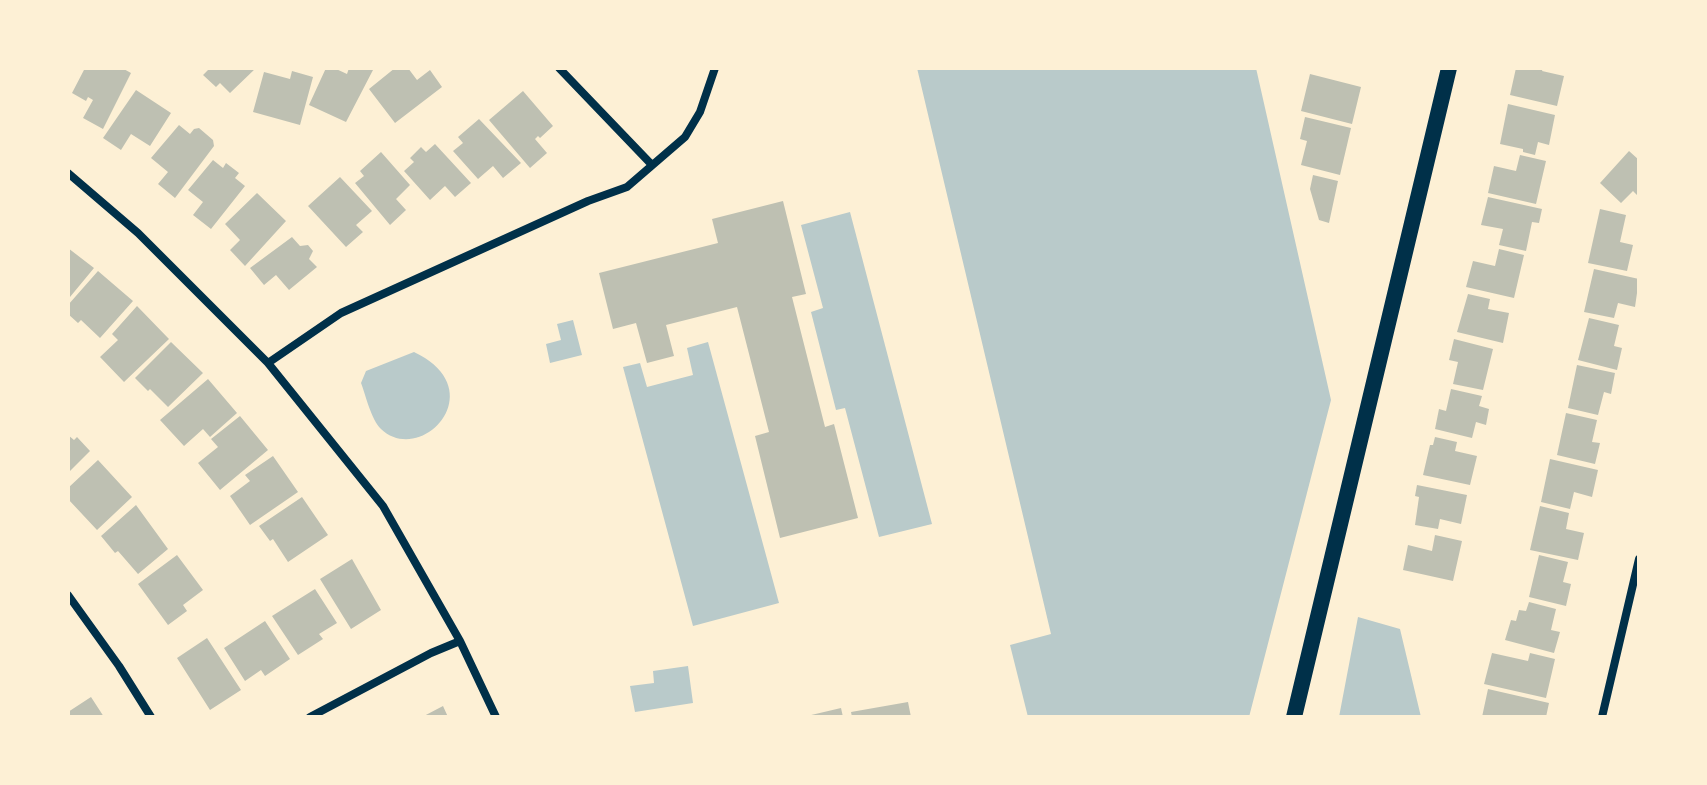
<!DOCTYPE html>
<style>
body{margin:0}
#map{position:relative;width:1707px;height:785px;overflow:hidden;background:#fdf0d5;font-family:Poppins,sans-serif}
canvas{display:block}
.frame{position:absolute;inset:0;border:70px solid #fdf0d5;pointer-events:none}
</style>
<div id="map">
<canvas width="1707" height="785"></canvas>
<div class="frame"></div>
</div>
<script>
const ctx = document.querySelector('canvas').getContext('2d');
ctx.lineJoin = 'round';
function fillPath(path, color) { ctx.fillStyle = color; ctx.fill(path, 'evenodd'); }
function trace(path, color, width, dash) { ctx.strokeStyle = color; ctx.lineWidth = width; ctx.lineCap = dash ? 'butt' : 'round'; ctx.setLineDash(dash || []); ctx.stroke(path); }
const green = new Path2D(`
 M917 68H1256L1331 400 1249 717H1028L1010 645 1051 634Z
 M850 212 932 524 879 537 845 408 836 410 811 312 823 308 801 225Z
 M573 320 582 355 550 363 546 344 561 340 557 324Z
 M708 342 779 603 693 626 623 367 640 363 647 387 693 375 687 348Z
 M414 352C494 390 421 467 381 429 371 419 366 396 361 383L366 371Z
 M1358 617 1400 629 1421 717H1339Z
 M688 666 693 703 635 712 630 686 654 683 653 671Z`);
const building = new Path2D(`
 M85 68H122L131 73 103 129 83 118 93 100 88 97 86 101 72 93Z
 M205 68H256L230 93 220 83 216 87 203 75 208 70Z
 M326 68H334L347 74 349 68 373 70 346 122 309 105Z
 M395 68H408L417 80 430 70 442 87 395 123 369 89Z
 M1516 68H1543L1542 71 1564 76 1557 106 1510 95Z
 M292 71 313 77 300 125 253 112 264 72 290 79Z
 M1310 74 1361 87 1352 124 1301 111Z
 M136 90 171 113 150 146 131 134 121 150 103 138Z
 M523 91 553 126 540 138 538 136 535 139 547 153 530 168 489 120Z
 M1508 104 1555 115 1549 145 1538 142 1535 155 1523 152V149L1500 144Z
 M1305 117 1351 128 1340 175 1301 165 1307 141 1300 139Z
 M479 119 521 163 503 178 493 166 478 179 453 151 463 143 458 137Z
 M179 125 190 134 194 129 199 128 213 140 214 146 175 198 158 184 168 172 151 158Z
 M435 144 471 183 455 197 445 186 430 200 404 171 414 162 410 158 421 147 426 152Z
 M1629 151 1639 160V197L1633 191 1621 203 1600 183Z
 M381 152 410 185 396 199 406 210 390 225 355 183 364 176 360 171Z
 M1520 155 1546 161 1536 204 1488 193 1494 166 1516 171Z
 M213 160 223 168 226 163 239 173 235 178 245 186 211 229 193 215 203 202 188 190Z
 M1313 175 1338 181 1329 223 1319 220 1310 189Z
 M340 177 372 211 356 225 363 232 346 247 308 206Z
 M257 193 286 221 245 266 230 250 240 240 225 224Z
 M1488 197 1542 209 1539 223 1532 222 1526 251 1499 245 1503 229 1481 225Z
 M783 201 806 294 792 297 825 427 834 424 858 518 780 538 755 436 769 432 737 307 666 325 674 356 647 363 636 323 613 329 599 273 718 243 712 219Z
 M1600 209 1626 215 1620 242 1633 245 1627 271 1588 263Z
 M292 237 300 246 308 245 313 251 309 259 317 267 289 290 276 275 264 285 250 268Z
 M68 248 94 268 70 297 68 296Z
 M1499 249 1524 255 1514 298 1466 287 1473 261 1495 266Z
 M1594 269 1639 279 1635 307 1618 303 1614 318 1584 312Z
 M98 271 133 301 100 338 81 320 78 323 68 314V305Z
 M1468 294 1490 299 1488 309 1509 313 1503 343 1457 332Z
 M137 306 169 339 124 382 100 357 118 340 112 334Z
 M1589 318 1619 325 1614 346 1622 348 1617 370 1578 360Z
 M1454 339 1493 349 1483 390 1453 384 1458 362 1449 360Z
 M171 342 203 373 168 407 150 389 148 391 135 378Z
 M1577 365 1615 373 1611 394 1604 392 1598 415 1568 408Z
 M208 379 237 413 210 437 203 429 184 446 160 420Z
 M1451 389 1482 396 1479 406 1489 409 1486 425 1476 422 1472 438 1435 429 1439 409 1446 411Z
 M1566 413 1597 420 1592 442 1600 443 1595 464 1557 455Z
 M240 416 268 450 220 490 198 463 218 447 211 439Z
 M68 435 74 440 77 437 90 451 68 473Z
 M1435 437 1457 442 1455 451 1477 456 1470 485 1423 475 1430 445H1433Z
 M273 456 298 492 250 525 230 496 250 481 245 475Z
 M1550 459 1598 470 1592 497 1574 492 1570 509 1541 502Z
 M98 460 132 497 97 530 68 499V488Z
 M1417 485 1467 495 1461 524 1440 519 1438 529 1415 525 1419 497 1415 496Z
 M302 497 328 535 288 562 273 539 270 541 259 526Z
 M136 505 168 549 138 574 118 551 115 553 101 536Z
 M1540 506 1569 513 1566 529 1584 533 1578 560 1530 550Z
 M1435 535 1462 541 1453 581 1403 570 1408 545 1432 551Z
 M177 555 203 590 183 605 187 611 168 625 138 584Z
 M1539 555 1568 562 1563 582 1571 584 1566 606 1529 597Z
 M352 559 381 610 351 629 320 579Z
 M315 589 337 623 319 634 323 639 298 655 272 616Z
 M1529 602 1556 609 1551 630 1560 632 1554 653 1505 640 1511 620 1516 621 1519 610 1526 611Z
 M265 621 290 659 265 676 261 670 245 681 224 648Z
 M207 638 241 690 210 710 177 658Z
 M1492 653 1528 661 1530 653 1555 659 1546 698 1484 684Z
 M1488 689 1549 703 1546 717H1482Z
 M91 697 104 717H68V712Z
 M908 702 911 717H852L851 712Z
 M443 706 448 717H422Z
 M841 708 843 717H807V716Z`);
const minor = new Path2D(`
 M559 68 652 165
 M68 173 138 233 268 363 383 506 460 641 496 717
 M268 363 341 313 588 201 627 187 685 137 700 112 715 68
 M68 595 119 666 151 717
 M310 717 431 653 460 641
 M1602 717 1639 559`);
const secondary = new Path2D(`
 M1294 717 1449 68`);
fillPath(green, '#b9caca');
fillPath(building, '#bec0b2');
trace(minor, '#003049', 8);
trace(secondary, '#003049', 16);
</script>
